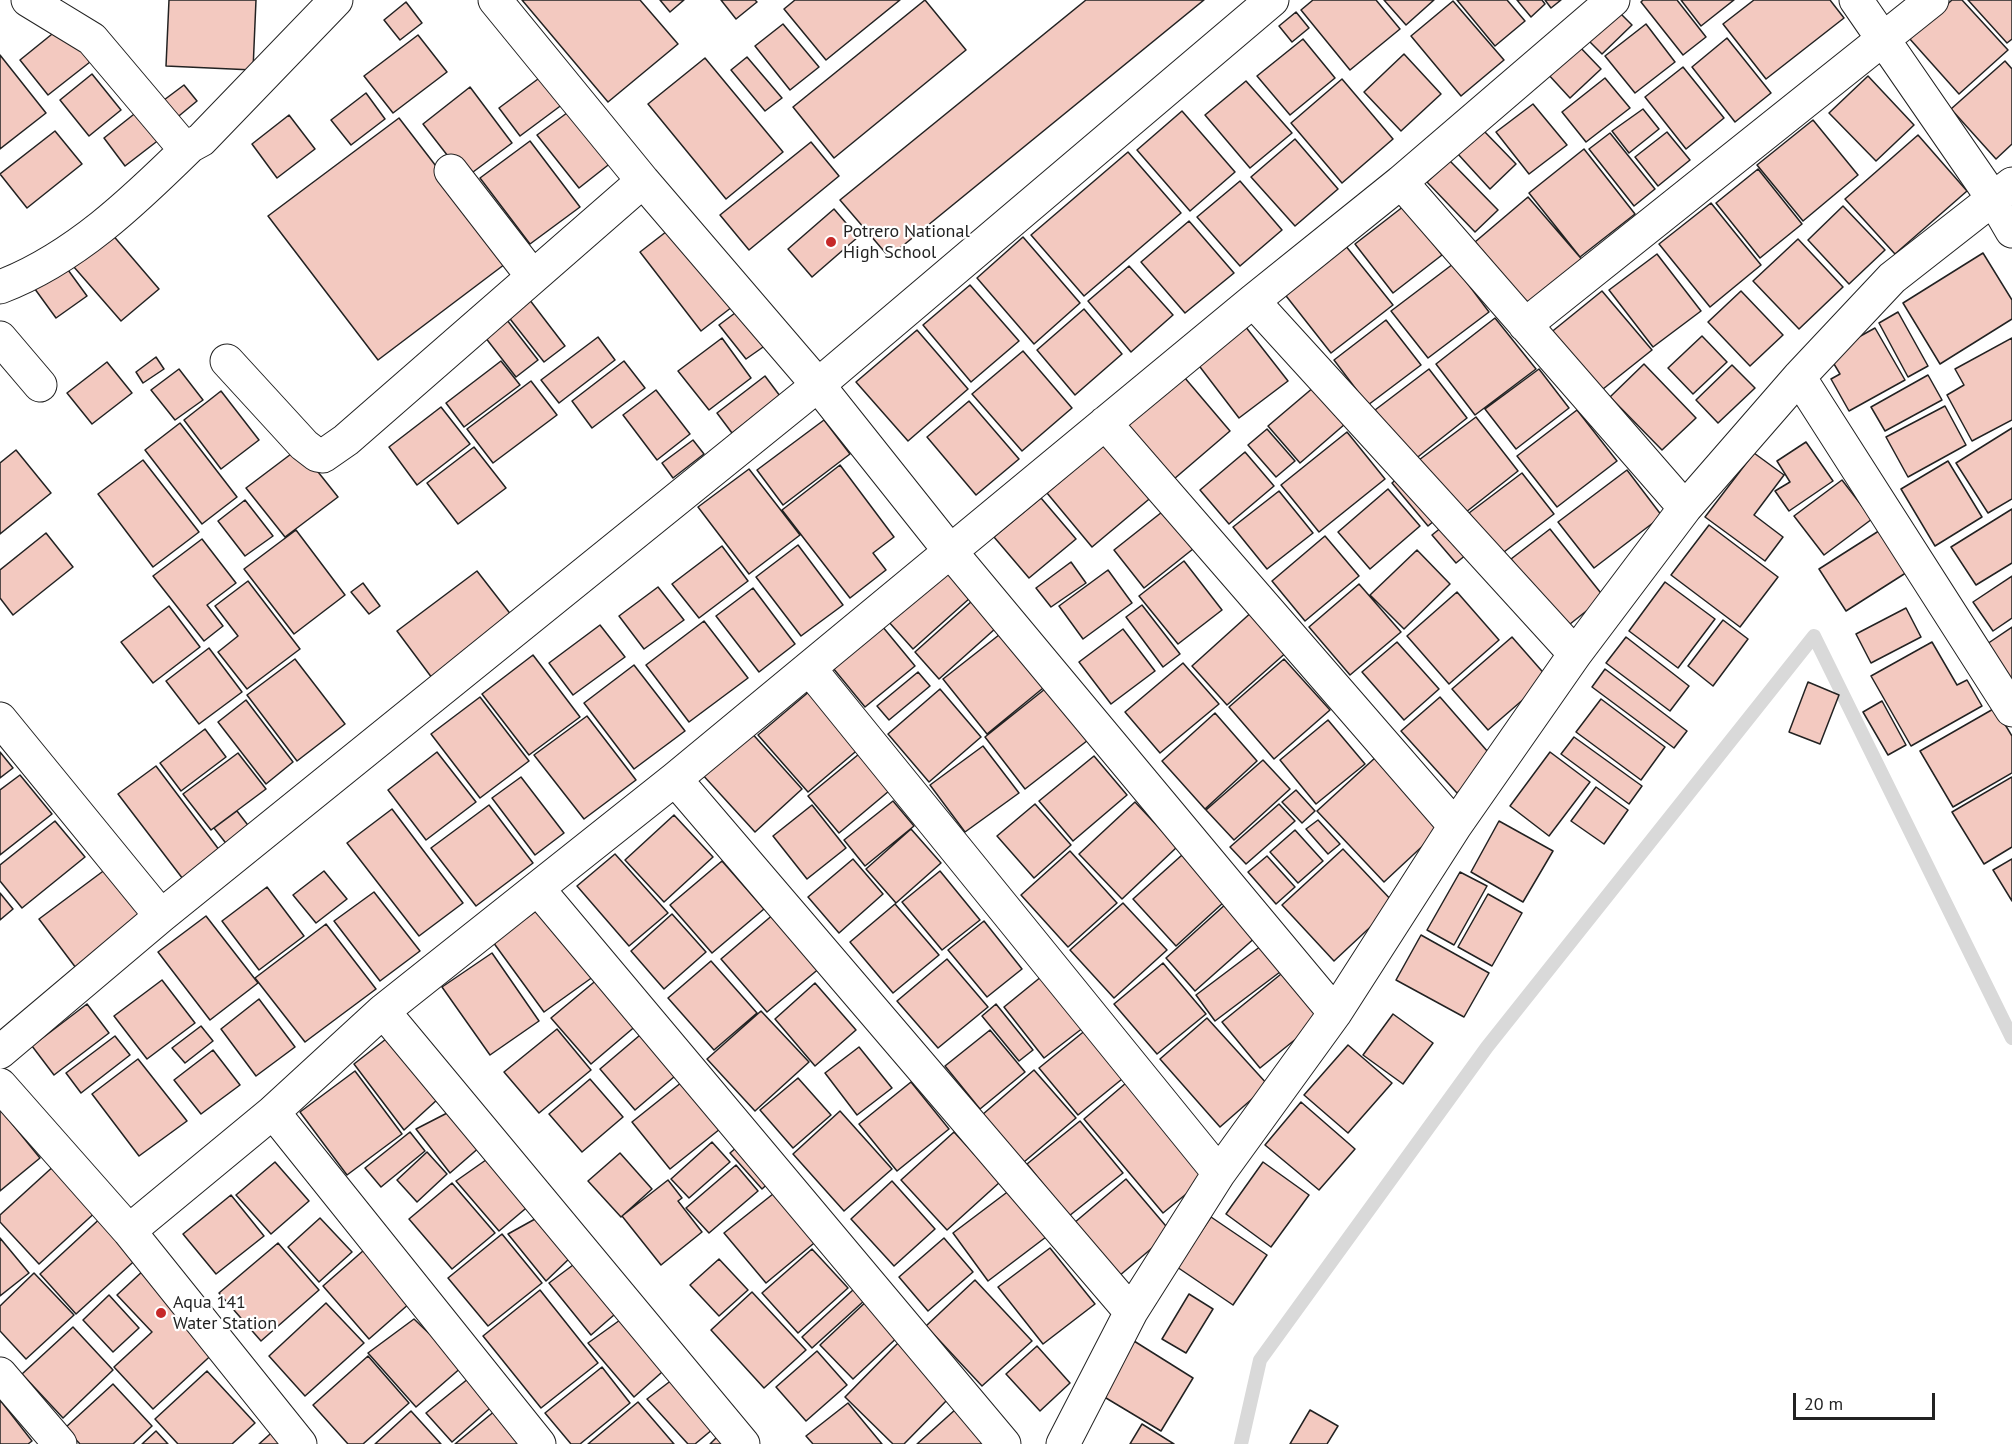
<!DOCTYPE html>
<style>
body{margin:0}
#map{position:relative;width:2012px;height:1444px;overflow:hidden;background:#fff;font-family:"PT Sans",sans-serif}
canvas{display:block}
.scale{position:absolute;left:1793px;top:1393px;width:142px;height:27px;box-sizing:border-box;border:3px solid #222;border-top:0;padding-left:8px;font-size:18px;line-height:21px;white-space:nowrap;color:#222;-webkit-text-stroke:4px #fff;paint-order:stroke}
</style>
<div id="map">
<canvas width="2012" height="1444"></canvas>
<div class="scale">20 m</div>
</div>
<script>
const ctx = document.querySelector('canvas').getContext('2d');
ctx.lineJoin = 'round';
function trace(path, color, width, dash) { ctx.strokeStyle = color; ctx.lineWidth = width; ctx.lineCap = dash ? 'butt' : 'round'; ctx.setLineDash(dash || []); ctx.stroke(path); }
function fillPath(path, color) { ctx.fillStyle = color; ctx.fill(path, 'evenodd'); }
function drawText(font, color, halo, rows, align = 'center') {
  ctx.font = font + ' "PT Sans",sans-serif'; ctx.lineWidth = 4.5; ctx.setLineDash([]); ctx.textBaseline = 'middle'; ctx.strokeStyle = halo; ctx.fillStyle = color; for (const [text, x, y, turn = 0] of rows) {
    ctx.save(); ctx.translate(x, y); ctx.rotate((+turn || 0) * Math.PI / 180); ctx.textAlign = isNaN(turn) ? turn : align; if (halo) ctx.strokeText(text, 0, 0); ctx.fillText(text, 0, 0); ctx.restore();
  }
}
const stream = new Path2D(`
 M1241 1444 1260 1360 1487 1047 1814 636 2012 1038`);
const building = new Path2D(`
 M169 0H256L253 70 166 66Z
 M522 0H640L678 44 608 102Z
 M660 0H684L670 12Z
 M721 0H755L757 2 736 19Z
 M795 0H900L826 60 784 9Z
 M925 0 966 50 834 158 793 107Z
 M1086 0H1204L889 257 840 200Z
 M1313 0H1376L1400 29 1350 70 1301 10Z
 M1384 0H1434L1406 25Z
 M1457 0H1507L1525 21 1495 46Z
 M1517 0H1542L1545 4 1531 17Z
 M1545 0H1561L1551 8Z
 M1643 0H1677L1706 37 1683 55 1641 2Z
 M1681 0H1734L1701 26Z
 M1754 0H1830L1844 18 1766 79 1723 24Z
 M1952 0H1962L2008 50 1959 94 1909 38Z
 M1968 0H2012V39L2007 43Z
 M1453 1 1504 60 1461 96 1411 36Z
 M406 2 422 23 400 40 384 20Z
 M1616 9 1632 25 1602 54 1586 38Z
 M1296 12 1309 28 1292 42 1279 26Z
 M783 24 819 67 790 90 755 46Z
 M1646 24 1675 62 1635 93 1605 56Z
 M62 26 90 62 48 95 20 60Z
 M418 35 447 72 393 113 364 76Z
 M1727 38 1771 93 1735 122 1692 67Z
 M1303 39 1335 78 1290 115 1257 76Z
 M1577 44 1601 69 1570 98 1547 73Z
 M1404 54 1441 94 1401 131 1364 92Z
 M0 55 46 113 0 149Z
 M747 57 782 98 765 111 731 70Z
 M705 58 783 152 726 199 648 104Z
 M2005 61 2012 69V144L1996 159 1951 109Z
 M1683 67 1724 118 1686 149 1645 97Z
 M92 74 121 110 89 136 60 100Z
 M542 76 563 104 520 136 499 108Z
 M1868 76 1914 125 1876 161 1829 113Z
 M1605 78 1630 108 1586 142 1562 112Z
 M1342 79 1393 139 1342 183 1291 123Z
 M1246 81 1292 133 1250 168 1205 115Z
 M184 85 197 101 174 120 160 103Z
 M470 87 512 143 465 178 423 124Z
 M366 93 385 119 351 145 331 120Z
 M1533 104 1567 145 1529 174 1496 132Z
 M1643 109 1659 129 1629 153 1612 131Z
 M571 110 612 162 579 188 537 135Z
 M138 111 160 139 125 166 104 138Z
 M1182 111 1235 172 1190 211 1137 150Z
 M289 115 315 149 277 178 252 144Z
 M399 118 509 261 378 360 268 216Z
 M1813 120 1858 175 1803 221 1757 165Z
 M1482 129 1516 164 1490 189 1457 153Z
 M55 131 82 164 27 208 0 174Z
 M1667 132 1690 160 1658 186 1635 157Z
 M1610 133 1655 189 1634 206 1589 149Z
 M1918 135 1967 191 1895 254 1845 199Z
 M1295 139 1338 189 1295 226 1251 177Z
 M530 141 580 207 530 244 480 178Z
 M811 142 839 176 749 250 720 215Z
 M1584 149 1635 214 1580 257 1529 193Z
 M1128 152 1181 213 1084 296 1031 235Z
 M1450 161 1498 210 1475 232 1427 182Z
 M1758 169 1802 224 1760 258 1716 203Z
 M1240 181 1282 230 1240 266 1197 217Z
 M1528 197 1585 263 1531 308 1475 242Z
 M1711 203 1761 265 1710 307 1659 244Z
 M1404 206 1442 255 1393 293 1355 244Z
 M1843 206 1885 250 1849 284 1808 240Z
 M834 209 858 237 812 277 788 249Z
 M1189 221 1234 273 1185 313 1141 262Z
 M105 226 159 289 121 321 67 259Z
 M671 228 732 307 701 331 640 252Z
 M1023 237 1080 303 1034 344 977 278Z
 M1798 239 1843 287 1799 329 1753 281Z
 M1345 245 1393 305 1331 353 1283 292Z
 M1983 253 2012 300V319L1940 364 1903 303Z
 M1657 254 1701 311 1653 347 1609 290Z
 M63 263 87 296 56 318 32 285Z
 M1453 264 1489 312 1428 358 1391 311Z
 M1129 266 1173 315 1131 352 1088 301Z
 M970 285 1019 341 971 382 923 325Z
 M1602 291 1652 350 1598 393 1549 334Z
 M1741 291 1783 335 1750 366 1708 322Z
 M529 299 565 346 544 362 507 315Z
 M1084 309 1122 354 1075 395 1037 350Z
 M739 310 766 345 746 359 719 325Z
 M500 311 538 360 516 377 478 328Z
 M1898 312 1928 366 1908 377 1879 323Z
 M1495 318 1536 369 1475 415 1436 364Z
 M1386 320 1421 365 1368 405 1334 360Z
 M1245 326 1288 381 1239 418 1197 363Z
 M1875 328 1905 380 1849 411 1831 379 1840 374 1828 354Z
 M917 330 968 389 908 441 856 382Z
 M1702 336 1727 362 1693 394 1668 368Z
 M598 337 615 360 559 403 541 380Z
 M722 338 751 378 709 410 678 371Z
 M2012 338V420L1972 441 1947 395 1964 385 1955 369Z
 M1023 351 1072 408 1022 451 972 394Z
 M156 357 164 369 143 383 136 372Z
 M501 361 520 385 464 427 446 403Z
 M624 361 645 388 592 428 572 401Z
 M107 362 132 393 92 424 67 393Z
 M1644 364 1696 418 1662 450 1610 397Z
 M1732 365 1755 388 1718 423 1696 400Z
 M179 369 203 400 175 420 151 390Z
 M1429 369 1467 418 1414 460 1375 410Z
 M1539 369 1569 408 1516 449 1485 409Z
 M1179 371 1230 431 1174 479 1123 419Z
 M1928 375 1942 400 1885 431 1871 407Z
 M765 376 780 396 732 433 717 413Z
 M531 381 557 415 493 463 467 429Z
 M1314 387 1345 424 1300 463 1268 426Z
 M656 390 690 434 657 460 623 415Z
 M221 391 259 440 221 469 184 420Z
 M969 401 1019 459 976 495 927 437Z
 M1945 406 1966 445 1908 477 1886 437Z
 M441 407 470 444 417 485 389 447Z
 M1577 410 1617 461 1557 507 1517 456Z
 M1476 417 1518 471 1461 516 1419 460Z
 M824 420 850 454 783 505 757 470Z
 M180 423 237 497 202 524 145 450Z
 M2012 428V499L1988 513 1956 463Z
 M1267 429 1295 461 1276 477 1248 445Z
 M1347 432 1385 479 1319 532 1281 485Z
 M693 440 704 454 673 478 662 463Z
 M1108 441 1154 495 1092 547 1047 493Z
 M1806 442 1833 481 1789 511 1775 491 1790 482 1777 461Z
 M474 447 506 488 458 524 427 483Z
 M299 448 338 497 285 537 246 488Z
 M16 450 51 493 0 534V463Z
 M1245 452 1274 486 1229 524 1200 490Z
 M1754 453 1784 475 1754 515 1783 537 1765 561 1705 517Z
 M143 460 199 532 153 567 98 494Z
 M1948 461 1982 517 1935 546 1901 489Z
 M840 465 894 537 873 553 886 570 850 598 782 510Z
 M749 469 800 535 749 574 698 507Z
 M1627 470 1662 516 1594 568 1558 522Z
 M1406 471 1442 514 1428 526 1392 483Z
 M1522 473 1554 514 1500 555 1469 513Z
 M1842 480 1872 519 1824 555 1794 516Z
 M1388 489 1420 526 1370 569 1338 532Z
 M1279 491 1313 533 1267 569 1233 527Z
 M1041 498 1076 539 1029 578 994 537Z
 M245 500 273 536 245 556 218 521Z
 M2012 509V563L1976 585 1951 547Z
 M1162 512 1193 549 1144 588 1114 550Z
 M1448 522 1472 550 1456 563 1432 535Z
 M1709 525 1778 577 1740 627 1671 575Z
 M1885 527 1912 569 1846 611 1819 569Z
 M1550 529 1604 597 1565 628 1511 559Z
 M296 530 345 595 294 634 244 569Z
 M46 533 73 567 13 615 0 598V570Z
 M1325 536 1359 576 1305 621 1272 581Z
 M202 539 236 583 207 605 223 626 204 641 153 576Z
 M798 545 843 605 801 636 756 577Z
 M722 546 748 581 699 618 672 584Z
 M1417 550 1450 584 1404 629 1370 595Z
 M1184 561 1222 610 1178 644 1139 596Z
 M1071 562 1086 583 1051 607 1036 588Z
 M946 570 970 598 913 649 888 621Z
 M1108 570 1132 603 1083 639 1059 606Z
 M477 571 519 625 438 686 397 631Z
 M2012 576V618L1993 631 1973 602Z
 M248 581 300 649 247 689 218 652 238 636 215 606Z
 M1665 582 1715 619 1678 668 1629 631Z
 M363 583 380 606 369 614 351 592Z
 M1359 584 1401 632 1350 675 1309 627Z
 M658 587 684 620 644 649 619 616Z
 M753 588 795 644 759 672 716 616Z
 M1457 592 1499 640 1449 684 1407 636Z
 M972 601 996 628 939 679 915 652Z
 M1142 605 1180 654 1163 667 1126 617Z
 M169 606 200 647 153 683 121 642Z
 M1906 608 1921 637 1871 663 1856 634Z
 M1254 610 1289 650 1227 705 1192 666Z
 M1723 620 1748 639 1713 686 1688 666Z
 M704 621 748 678 689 722 646 665Z
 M600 625 625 657 573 695 549 663Z
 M882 626 915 666 865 707 833 668Z
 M2012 627V682L1987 644Z
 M1123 629 1155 671 1111 704 1079 662Z
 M1004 631 1048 684 987 734 943 679Z
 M1512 637 1548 678 1488 730 1452 689Z
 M1626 637 1689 686 1670 711 1606 663Z
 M1397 642 1439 689 1404 720 1362 672Z
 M1932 642 1957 685 1967 680 1982 706 1911 746 1871 676Z
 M209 648 242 692 199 724 166 681Z
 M533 655 580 717 529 755 482 694Z
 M295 659 345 724 297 761 247 695Z
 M1284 659 1330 710 1274 759 1229 707Z
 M1183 663 1219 704 1160 753 1125 712Z
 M634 665 685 731 634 769 584 703Z
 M1605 669 1687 731 1674 748 1592 687Z
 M918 672 930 686 889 720 877 706Z
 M1808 682 1839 695 1820 744 1789 732Z
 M1050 685 1092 737 1025 789 985 737Z
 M940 689 981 737 929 782 888 734Z
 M811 690 861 747 808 792 758 735Z
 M480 697 529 761 480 798 431 734Z
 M1440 697 1495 760 1457 793 1401 731Z
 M1601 699 1665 747 1641 780 1576 732Z
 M246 700 293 762 266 784 218 722Z
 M1882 701 1906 745 1888 755 1863 712Z
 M1995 708 2012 736V773L1953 807 1920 751Z
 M1215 713 1257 761 1205 809 1162 761Z
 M587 716 636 780 584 819 534 755Z
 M1328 720 1365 764 1316 804 1280 760Z
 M205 729 226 757 181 791 160 763Z
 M749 730 802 789 755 832 701 773Z
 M1574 737 1642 786 1629 804 1561 754Z
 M983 746 1019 793 965 832 930 785Z
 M0 752 13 768 0 778Z
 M437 752 476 802 426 840 388 790Z
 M1550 752 1590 782 1549 836 1510 806Z
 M238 753 266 789 211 830 183 794Z
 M859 754 889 791 839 833 808 796Z
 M1094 756 1127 795 1073 841 1039 801Z
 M1376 757 1443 827 1384 882 1317 811Z
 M1263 760 1290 789 1234 840 1206 810Z
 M156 766 223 855 186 883 118 794Z
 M20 775 52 814 0 855V790Z
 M521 777 564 833 535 855 492 798Z
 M2012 777V847L1984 864 1952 812Z
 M1596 787 1628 810 1604 844 1571 821Z
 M1296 790 1315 811 1302 823 1282 802Z
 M893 801 914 826 865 866 844 840Z
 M1135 802 1177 847 1122 899 1079 854Z
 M1035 804 1071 845 1034 878 997 836Z
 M1279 804 1295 821 1246 864 1230 847Z
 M489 805 533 863 476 906 431 848Z
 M812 805 846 848 807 879 773 836Z
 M392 809 463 903 419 936 347 843Z
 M237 811 254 833 232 851 214 828Z
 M674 815 713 857 664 902 625 860Z
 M1318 820 1340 844 1328 854 1306 829Z
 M55 821 85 857 22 908 0 881V865Z
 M1499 821 1553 851 1523 902 1471 872Z
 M911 829 941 863 896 903 866 869Z
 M1295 830 1323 861 1298 883 1270 852Z
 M1343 849 1395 904 1334 961 1282 905Z
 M1070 851 1117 903 1068 947 1021 895Z
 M615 854 668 913 629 946 577 886Z
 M1182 855 1224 902 1176 946 1133 899Z
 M1267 856 1295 887 1276 904 1248 872Z
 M853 859 883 894 839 933 808 897Z
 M2012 859V901L1993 870Z
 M722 861 764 909 712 953 670 905Z
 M110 866 147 915 76 968 39 919Z
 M324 871 347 899 316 923 293 895Z
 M940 871 980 920 942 950 902 902Z
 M1460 872 1487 886 1454 945 1427 930Z
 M267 887 304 936 259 970 222 921Z
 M374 892 420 951 380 981 334 921Z
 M0 893 13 909 0 920Z
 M1488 894 1522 913 1492 966 1458 947Z
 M1123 903 1167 950 1114 998 1070 950Z
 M1227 903 1257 936 1195 991 1166 958Z
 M546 904 597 974 544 1012 493 942Z
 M895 904 939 955 893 993 850 942Z
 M775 913 821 967 767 1012 721 959Z
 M672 914 706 952 664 989 631 951Z
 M206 916 258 983 210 1020 158 952Z
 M984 921 1022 969 987 997 948 950Z
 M326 924 376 989 305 1042 255 978Z
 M1421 935 1489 973 1464 1017 1396 980Z
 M1261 946 1280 972 1215 1021 1196 995Z
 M492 953 539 1021 490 1055 442 987Z
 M947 959 988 1007 938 1048 897 1001Z
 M711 961 757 1013 714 1050 668 998Z
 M1163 963 1206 1014 1157 1054 1114 1004Z
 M1286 970 1323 1017 1260 1068 1222 1022Z
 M1047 972 1088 1024 1044 1058 1004 1007Z
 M599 978 638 1024 591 1064 551 1018Z
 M162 980 195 1023 147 1059 114 1016Z
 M815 983 856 1030 815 1066 775 1019Z
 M259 999 295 1047 256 1076 221 1029Z
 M87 1004 109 1033 54 1075 32 1046Z
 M996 1004 1033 1050 1019 1061 982 1016Z
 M761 1011 809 1062 755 1111 707 1059Z
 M1393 1014 1433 1043 1403 1084 1363 1055Z
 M1207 1018 1268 1085 1220 1127 1160 1059Z
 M201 1026 213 1041 185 1063 172 1048Z
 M557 1029 591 1070 539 1113 504 1072Z
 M1087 1029 1127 1075 1078 1115 1039 1068Z
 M646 1030 681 1071 635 1110 600 1069Z
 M990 1030 1025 1072 980 1109 945 1066Z
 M115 1036 130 1055 81 1093 66 1073Z
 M386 1039 438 1099 404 1130 354 1064Z
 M1348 1045 1392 1083 1348 1133 1304 1095Z
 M859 1047 892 1088 857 1115 825 1073Z
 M213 1050 240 1085 201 1114 174 1080Z
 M138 1059 187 1121 139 1156 92 1094Z
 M1034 1070 1076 1118 1024 1162 982 1115Z
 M355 1071 402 1134 347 1175 300 1112Z
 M1133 1077 1213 1172 1163 1213 1084 1119Z
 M687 1078 725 1125 670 1169 632 1122Z
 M798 1078 831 1115 793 1148 760 1110Z
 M590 1079 623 1117 582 1152 549 1114Z
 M911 1082 949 1129 897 1171 859 1124Z
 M1301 1102 1355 1149 1319 1190 1265 1145Z
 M0 1109 40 1158 0 1191Z
 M453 1110 481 1146 450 1173 416 1129Z
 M840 1111 892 1169 844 1211 793 1154Z
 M1080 1121 1123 1173 1069 1216 1027 1164Z
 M410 1132 425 1151 381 1187 365 1168Z
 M954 1132 1000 1182 947 1230 901 1180Z
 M712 1142 730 1162 689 1198 671 1179Z
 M743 1142 774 1178 762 1189 730 1153Z
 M427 1152 447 1174 417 1202 397 1180Z
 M620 1153 652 1189 621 1217 588 1181Z
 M493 1155 531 1204 499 1231 456 1181Z
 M275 1162 309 1201 271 1234 236 1195Z
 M1263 1162 1309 1195 1271 1247 1226 1214Z
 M56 1164 99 1209 39 1264 0 1222V1215Z
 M736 1165 758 1191 709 1233 686 1208Z
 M1126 1179 1171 1232 1119 1276 1074 1223Z
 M668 1180 682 1198 678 1201 702 1232 661 1265 622 1216Z
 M892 1181 935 1229 894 1266 851 1219Z
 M452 1183 495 1233 452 1269 409 1219Z
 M778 1190 819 1239 766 1283 724 1233Z
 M1010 1190 1046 1237 988 1281 953 1233Z
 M231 1195 264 1236 216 1274 183 1234Z
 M105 1214 142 1254 76 1314 40 1274Z
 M1211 1217 1267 1255 1233 1305 1177 1267Z
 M320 1218 352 1252 319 1282 288 1247Z
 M535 1219 572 1256 546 1281 508 1234Z
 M502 1234 542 1283 488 1326 448 1278Z
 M0 1238 29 1273 0 1296Z
 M944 1238 973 1272 928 1311 899 1277Z
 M278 1243 319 1290 261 1341 219 1293Z
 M372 1243 418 1296 369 1339 323 1286Z
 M1050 1248 1095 1304 1043 1344 998 1287Z
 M812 1249 848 1288 798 1333 762 1293Z
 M719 1259 748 1290 719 1316 690 1285Z
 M577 1262 622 1308 591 1335 549 1283Z
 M145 1269 219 1348 153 1409 114 1367 152 1332 117 1295Z
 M34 1273 74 1315 26 1359 0 1331V1306Z
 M975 1280 1032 1341 982 1386 926 1326Z
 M854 1289 865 1300 812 1348 802 1337Z
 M540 1290 598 1363 541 1408 483 1336Z
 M752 1292 806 1350 764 1388 711 1330Z
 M1189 1294 1213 1309 1186 1353 1162 1339Z
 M109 1295 139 1328 113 1352 83 1320Z
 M870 1298 902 1333 853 1379 820 1345Z
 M326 1303 364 1343 305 1396 269 1356Z
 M627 1315 670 1365 634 1397 588 1343Z
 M414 1319 463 1366 416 1407 368 1353Z
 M73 1327 113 1370 63 1418 22 1374Z
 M1134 1341 1193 1378 1161 1431 1101 1395Z
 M898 1343 951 1396 904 1444H893L845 1397Z
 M1037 1346 1070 1383 1040 1411 1006 1374Z
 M817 1351 847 1385 806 1421 776 1387Z
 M368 1356 409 1403 363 1444H348L313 1405Z
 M602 1367 630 1403 580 1444H571L545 1413Z
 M207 1371 255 1423 232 1444H178L155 1419Z
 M474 1374 497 1402 452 1442 426 1413Z
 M677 1376 719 1424 695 1444H688L647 1399Z
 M113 1384 152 1426 133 1444H80L65 1428Z
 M0 1400 32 1441 28 1444H0Z
 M638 1402 674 1444H588Z
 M848 1403 882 1444H813L806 1436Z
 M956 1409 987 1444H917Z
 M496 1410 524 1444H455Z
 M1310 1410 1338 1426 1327 1444H1290Z
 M411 1411 441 1444H375Z
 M1142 1424 1174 1444H1130Z
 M279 1426 296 1444H259Z
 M156 1431 168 1444H142Z
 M721 1433 731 1444H710Z`);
const minor = new Path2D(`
 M28 0 92 39 179 142 190 146
 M495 0 643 181 818 385 950 551 1335 1013
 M1856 0 1994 200 2012 231
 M451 171 533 277
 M1401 182 1685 508
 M0 287C74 259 134 201 190 146L201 140 336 0
 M1253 301 1575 654
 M1525 325 1932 0
 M0 338 40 385
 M227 361 304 445 317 455 323 456 346 440 643 181
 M1799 377 2012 710
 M1105 423 1455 826
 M809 668 1219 1173
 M0 719 161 916
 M675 779 1131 1312
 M538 889 1004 1444
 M383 1011 743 1444
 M0 1052 161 916 818 385 1272 0
 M0 1085 129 1231 300 1444
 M273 1112 539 1444
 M129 1231 273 1112 383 1011 675 779 1253 301 1401 182 1613 0
 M0 1374 60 1444
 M1063 1444 1131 1312 1219 1173 1335 1013 1455 826 1575 654 1685 508 1799 377 1892 278 2012 184`);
const markers = [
 [831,242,6,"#c62828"],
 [161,1313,6,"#c62828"]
];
const poiNames = [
 ["Potrero National",843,232],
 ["High School",843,253],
 ["Aqua 141",173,1303],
 ["Water Station",173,1324]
];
trace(stream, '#d9d9d9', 14);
fillPath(building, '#f3c9c0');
trace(building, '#222', 1.5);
trace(minor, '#222', 35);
trace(minor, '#fff', 33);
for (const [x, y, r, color] of markers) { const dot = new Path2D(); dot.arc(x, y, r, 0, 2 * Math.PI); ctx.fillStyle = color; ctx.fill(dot); trace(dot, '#fff', 2); }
drawText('18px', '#222', '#fff', poiNames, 'left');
</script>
